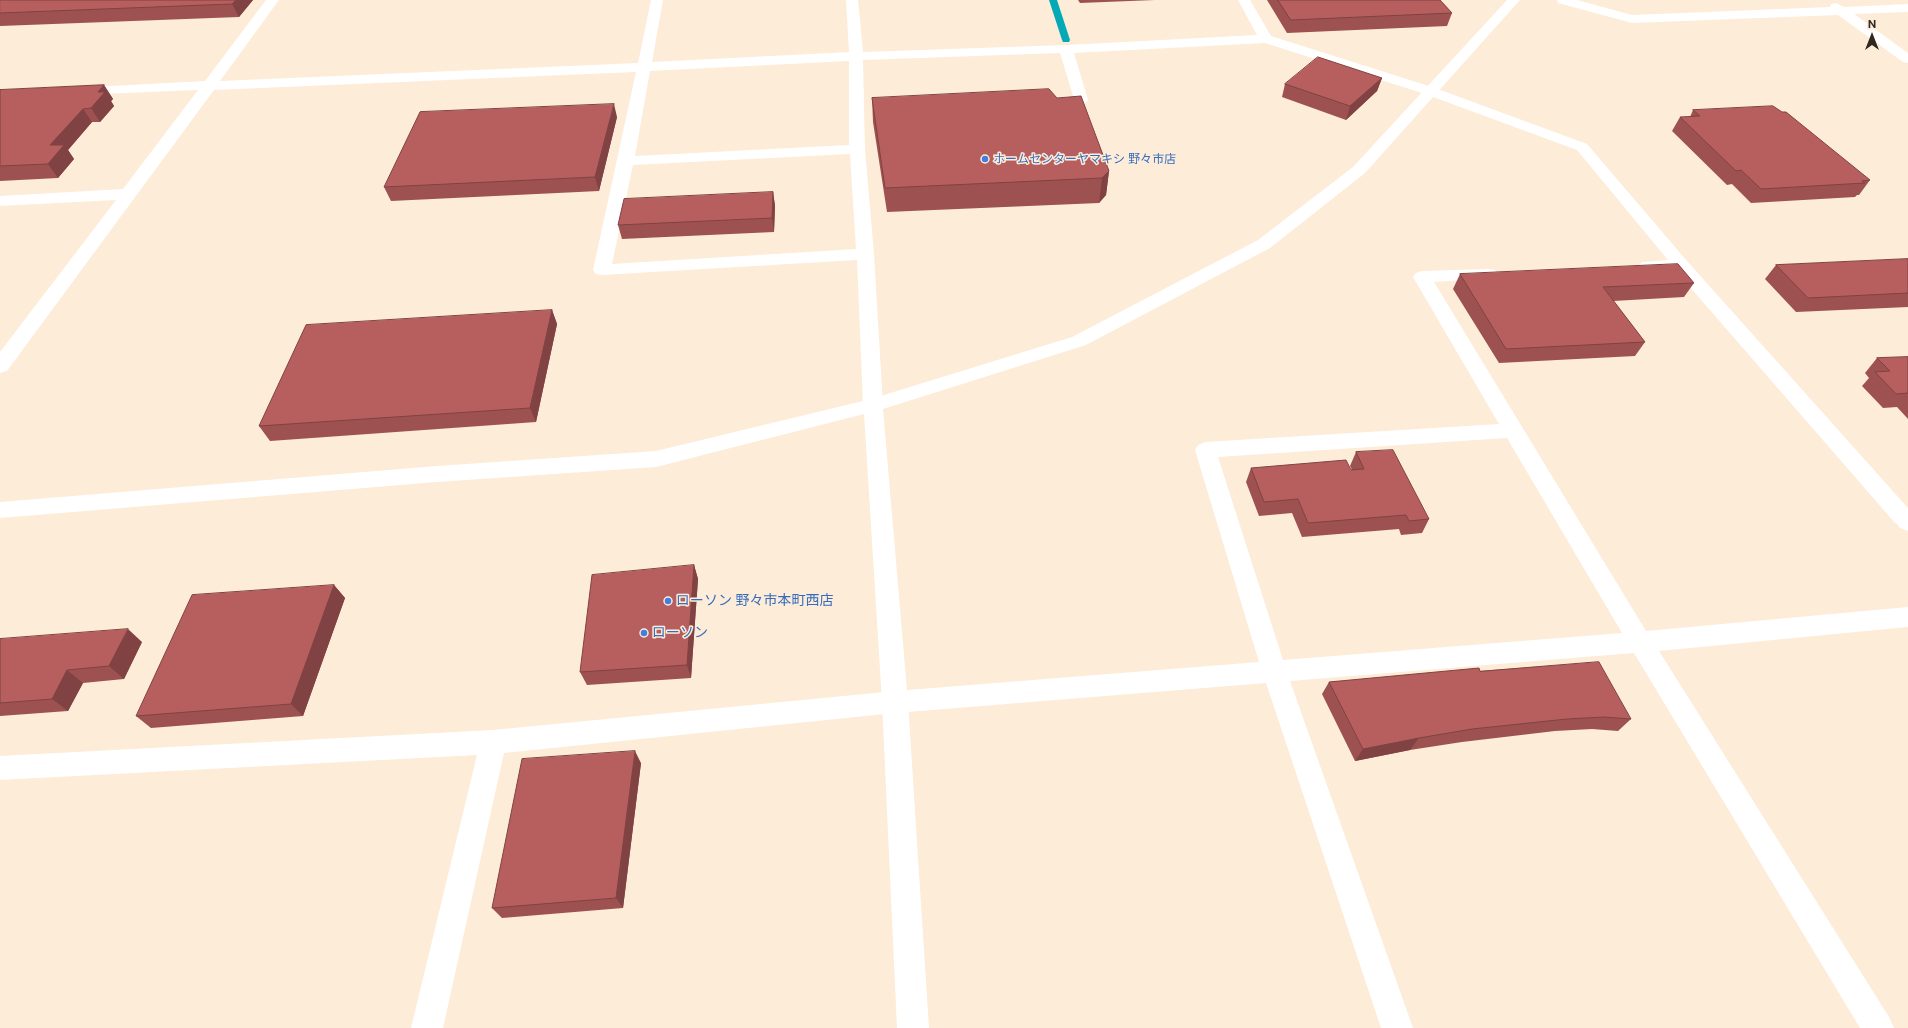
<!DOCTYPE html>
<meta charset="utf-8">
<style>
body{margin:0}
#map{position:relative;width:1908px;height:1028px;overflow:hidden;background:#fdecd8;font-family:"Public Sans",sans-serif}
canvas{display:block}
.north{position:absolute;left:1852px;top:16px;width:40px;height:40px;-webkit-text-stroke:3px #fdecd8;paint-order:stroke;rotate:0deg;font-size:11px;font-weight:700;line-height:16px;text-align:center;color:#30281f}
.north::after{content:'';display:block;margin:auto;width:14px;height:18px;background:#30281f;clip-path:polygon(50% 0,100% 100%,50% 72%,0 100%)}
</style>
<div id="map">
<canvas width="1908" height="1028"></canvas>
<div class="north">N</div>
</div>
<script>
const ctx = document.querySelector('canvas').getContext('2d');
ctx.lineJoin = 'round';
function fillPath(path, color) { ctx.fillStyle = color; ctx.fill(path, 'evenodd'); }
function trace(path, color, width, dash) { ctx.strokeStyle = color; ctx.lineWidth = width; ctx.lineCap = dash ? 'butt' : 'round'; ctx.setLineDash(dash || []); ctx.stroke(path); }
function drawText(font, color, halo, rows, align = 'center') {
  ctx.font = font + ' "Public Sans","Noto Sans JP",sans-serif'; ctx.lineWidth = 3; ctx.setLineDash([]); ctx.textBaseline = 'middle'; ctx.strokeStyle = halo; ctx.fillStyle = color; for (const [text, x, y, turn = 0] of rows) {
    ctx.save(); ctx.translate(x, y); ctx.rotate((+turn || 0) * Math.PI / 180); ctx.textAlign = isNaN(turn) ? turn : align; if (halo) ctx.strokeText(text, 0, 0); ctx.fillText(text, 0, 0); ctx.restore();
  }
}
const stream = new Path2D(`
 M1049 0H1057L1070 40 1069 42H1063L1062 40Z`);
const minor = new Path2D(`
 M266 0H279L220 81 638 63 651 0H663L652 62 849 52 846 0H858L863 52 1066 45 1257 35 1238 0H1250L1271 36 1435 88 1587 144 1687 261 1908 508V524L1903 525 1895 523 1676 271H1648L1642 270 1639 266 1642 262 1668 260 1577 150 1425 94 1265 43 1074 53 1088 100 1086 103C1076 106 1061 107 1051 104L1049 101 1051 98 1073 96 1060 53 863 60 865 149 874 254 883 405 880 410 873 412 866 410 863 405 857 260 602 275 596 274 593 270 636 72 214 90 7 371 0 373V352L116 200 0 206V196L123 189 198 90 77 95 72 94 70 91 72 88 205 81ZM849 61V145L635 156 650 71ZM850 154 856 249 612 264 633 165Z
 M1557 0H1577L1632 15 1830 7 1831 4 1836 3 1844 7 1908 4V12L1854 14 1908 53V63L1903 62 1838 15 1632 23 1558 3Z
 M1489 269 1495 270 1498 274 1495 278 1434 282 1646 631 1908 607V627L1659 651 1889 1017 1894 1028H1860L1634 653 1290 681 1413 1028H1381L1266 683 895 713 504 753 443 1028H411L477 755 0 780V756L493 730 895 691 1259 662 1195 450 1198 445 1205 442 1499 424 1413 277 1416 273 1422 271ZM1507 438 1622 633 1283 660 1218 457Z`);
const tertiary = new Path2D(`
 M1507 0H1520L1365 173 1270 248 1086 345 883 409 908 702 929 1028H897L882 702 864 414 656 467 437 482 0 518V502L437 466 656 451 871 399 1072 337 1258 240 1353 167Z
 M1903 509 1908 510V531L1900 528 1892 517 1895 511Z`);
const wall = new Path2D(`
 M0 0H253L239 17 0 26Z
 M1078 0H1155L1080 3Z
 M1267 0H1440L1452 13 1447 26 1287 33Z
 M1382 78 1377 91 1346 120 1282 97 1285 84Z
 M104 85 113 99 111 101 114 106 100 122H92L68 150 74 159 58 178 0 181V90Z
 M872 98 1109 171 1106 195 1099 203 887 212 873 122Z
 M1693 110 1870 180 1859 195H1857L1855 197 1751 203 1732 184 1727 185 1672 131 1680 117H1690Z
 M617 117 599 191 391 201 384 187Z
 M773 192 775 206 774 232 622 239 618 225Z
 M1908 259V307L1796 312 1765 279 1776 265Z
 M1460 274 1694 283 1684 297 1613 301 1645 342 1635 356 1499 363 1453 289Z
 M552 310 557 324 536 422 270 441 259 426Z
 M1908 357V419L1897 407 1883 408 1862 386 1869 378 1865 373 1877 358Z
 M1356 452 1429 519 1422 533 1401 535 1399 529 1302 537 1292 513 1259 516 1246 482 1251 468 1352 470 1350 466Z
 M694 565 698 579 691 678 587 685 580 672Z
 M334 585 345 598 303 716 151 728 136 716Z
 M0 639 142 642 124 679 83 683 68 711 0 716Z
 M1480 671 1631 719 1618 731 1592 729 1555 731 1462 742 1410 750 1355 761 1322 694 1329 682Z
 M641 763 623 908 502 918 492 908Z`);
const shadedWall = new Path2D(`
 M236 0H253L239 17 232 4Z
 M1382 78 1377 91 1346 120 1350 106Z
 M104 85 113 99 111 101 114 106 100 122 91 108 98 92Z
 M614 104 617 117 599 191 595 177Z
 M83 109 92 122 68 150 74 159 58 178 48 164 50 145Z
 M1109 171 1106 195 1099 203 1102 178Z
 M773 192 775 206 774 232 772 218Z
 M552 310 557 324 536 422 530 408Z
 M694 565 698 579 691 678 687 665Z
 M334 585 345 598 303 716 291 704Z
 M128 629 142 642 124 679 109 666Z
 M67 670 83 683 68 711 52 699Z
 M1419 738 1410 750 1355 761 1363 749Z
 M635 751 641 763 623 908 616 898Z`);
const building = new Path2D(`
 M0 0H236L232 4 0 13Z
 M1278 0H1440L1452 13 1291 20Z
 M1318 57 1382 78 1350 106 1285 84Z
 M104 85 98 92H105L91 108 83 109 50 145H64L48 164 0 166V90Z
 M1049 89 1057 98 1081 96 1109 171 1102 178 885 188 872 98Z
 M614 104 595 177 384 187 420 112Z
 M1773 106 1782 112H1786L1870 180 1862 181 1865 183 1761 189 1741 170 1736 171 1680 117 1700 116 1693 110Z
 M773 192 772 218 618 225 624 199Z
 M1908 259V293L1808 298 1776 265Z
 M1678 264 1694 283 1603 287 1645 342 1506 349 1460 274Z
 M552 310 530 408 259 426 306 325Z
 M1908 357V393L1896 394 1875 372 1890 371 1877 358Z
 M1393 450 1429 519 1409 521 1406 515 1308 523 1298 499 1264 502 1251 468 1346 460 1351 470 1364 469 1356 452Z
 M694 565 687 665 580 672 592 575Z
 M334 585 291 704 136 716 192 595Z
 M128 629 109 666 67 670 52 699 0 703V639Z
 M1599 662 1631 719 1604 717 1567 719 1472 729 1419 738 1363 749 1329 682 1479 668 1480 671Z
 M635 751 616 898 492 908 522 759Z`);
const markers = [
 [985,159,4,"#3f7fe0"],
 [668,601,4,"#3f7fe0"],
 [644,633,4,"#3f7fe0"]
];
const farShopnames = [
 ["ホームセンターヤマキシ 野々市店",993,159]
];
const shopNames = [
 ["ローソン 野々市本町西店",676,601],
 ["ローソン",652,633]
];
fillPath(stream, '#04a9b6');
fillPath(minor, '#fff');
fillPath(tertiary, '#fff');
fillPath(wall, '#9d5251');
fillPath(shadedWall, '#804242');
fillPath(building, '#b75f5e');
trace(building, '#804242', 1);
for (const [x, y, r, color] of markers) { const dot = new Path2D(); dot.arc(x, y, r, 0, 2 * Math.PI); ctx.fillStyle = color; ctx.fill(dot); trace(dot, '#fdecd8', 1.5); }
drawText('12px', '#366cbe', '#fdecd8', farShopnames, 'left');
drawText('14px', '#366cbe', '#fdecd8', shopNames, 'left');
</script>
